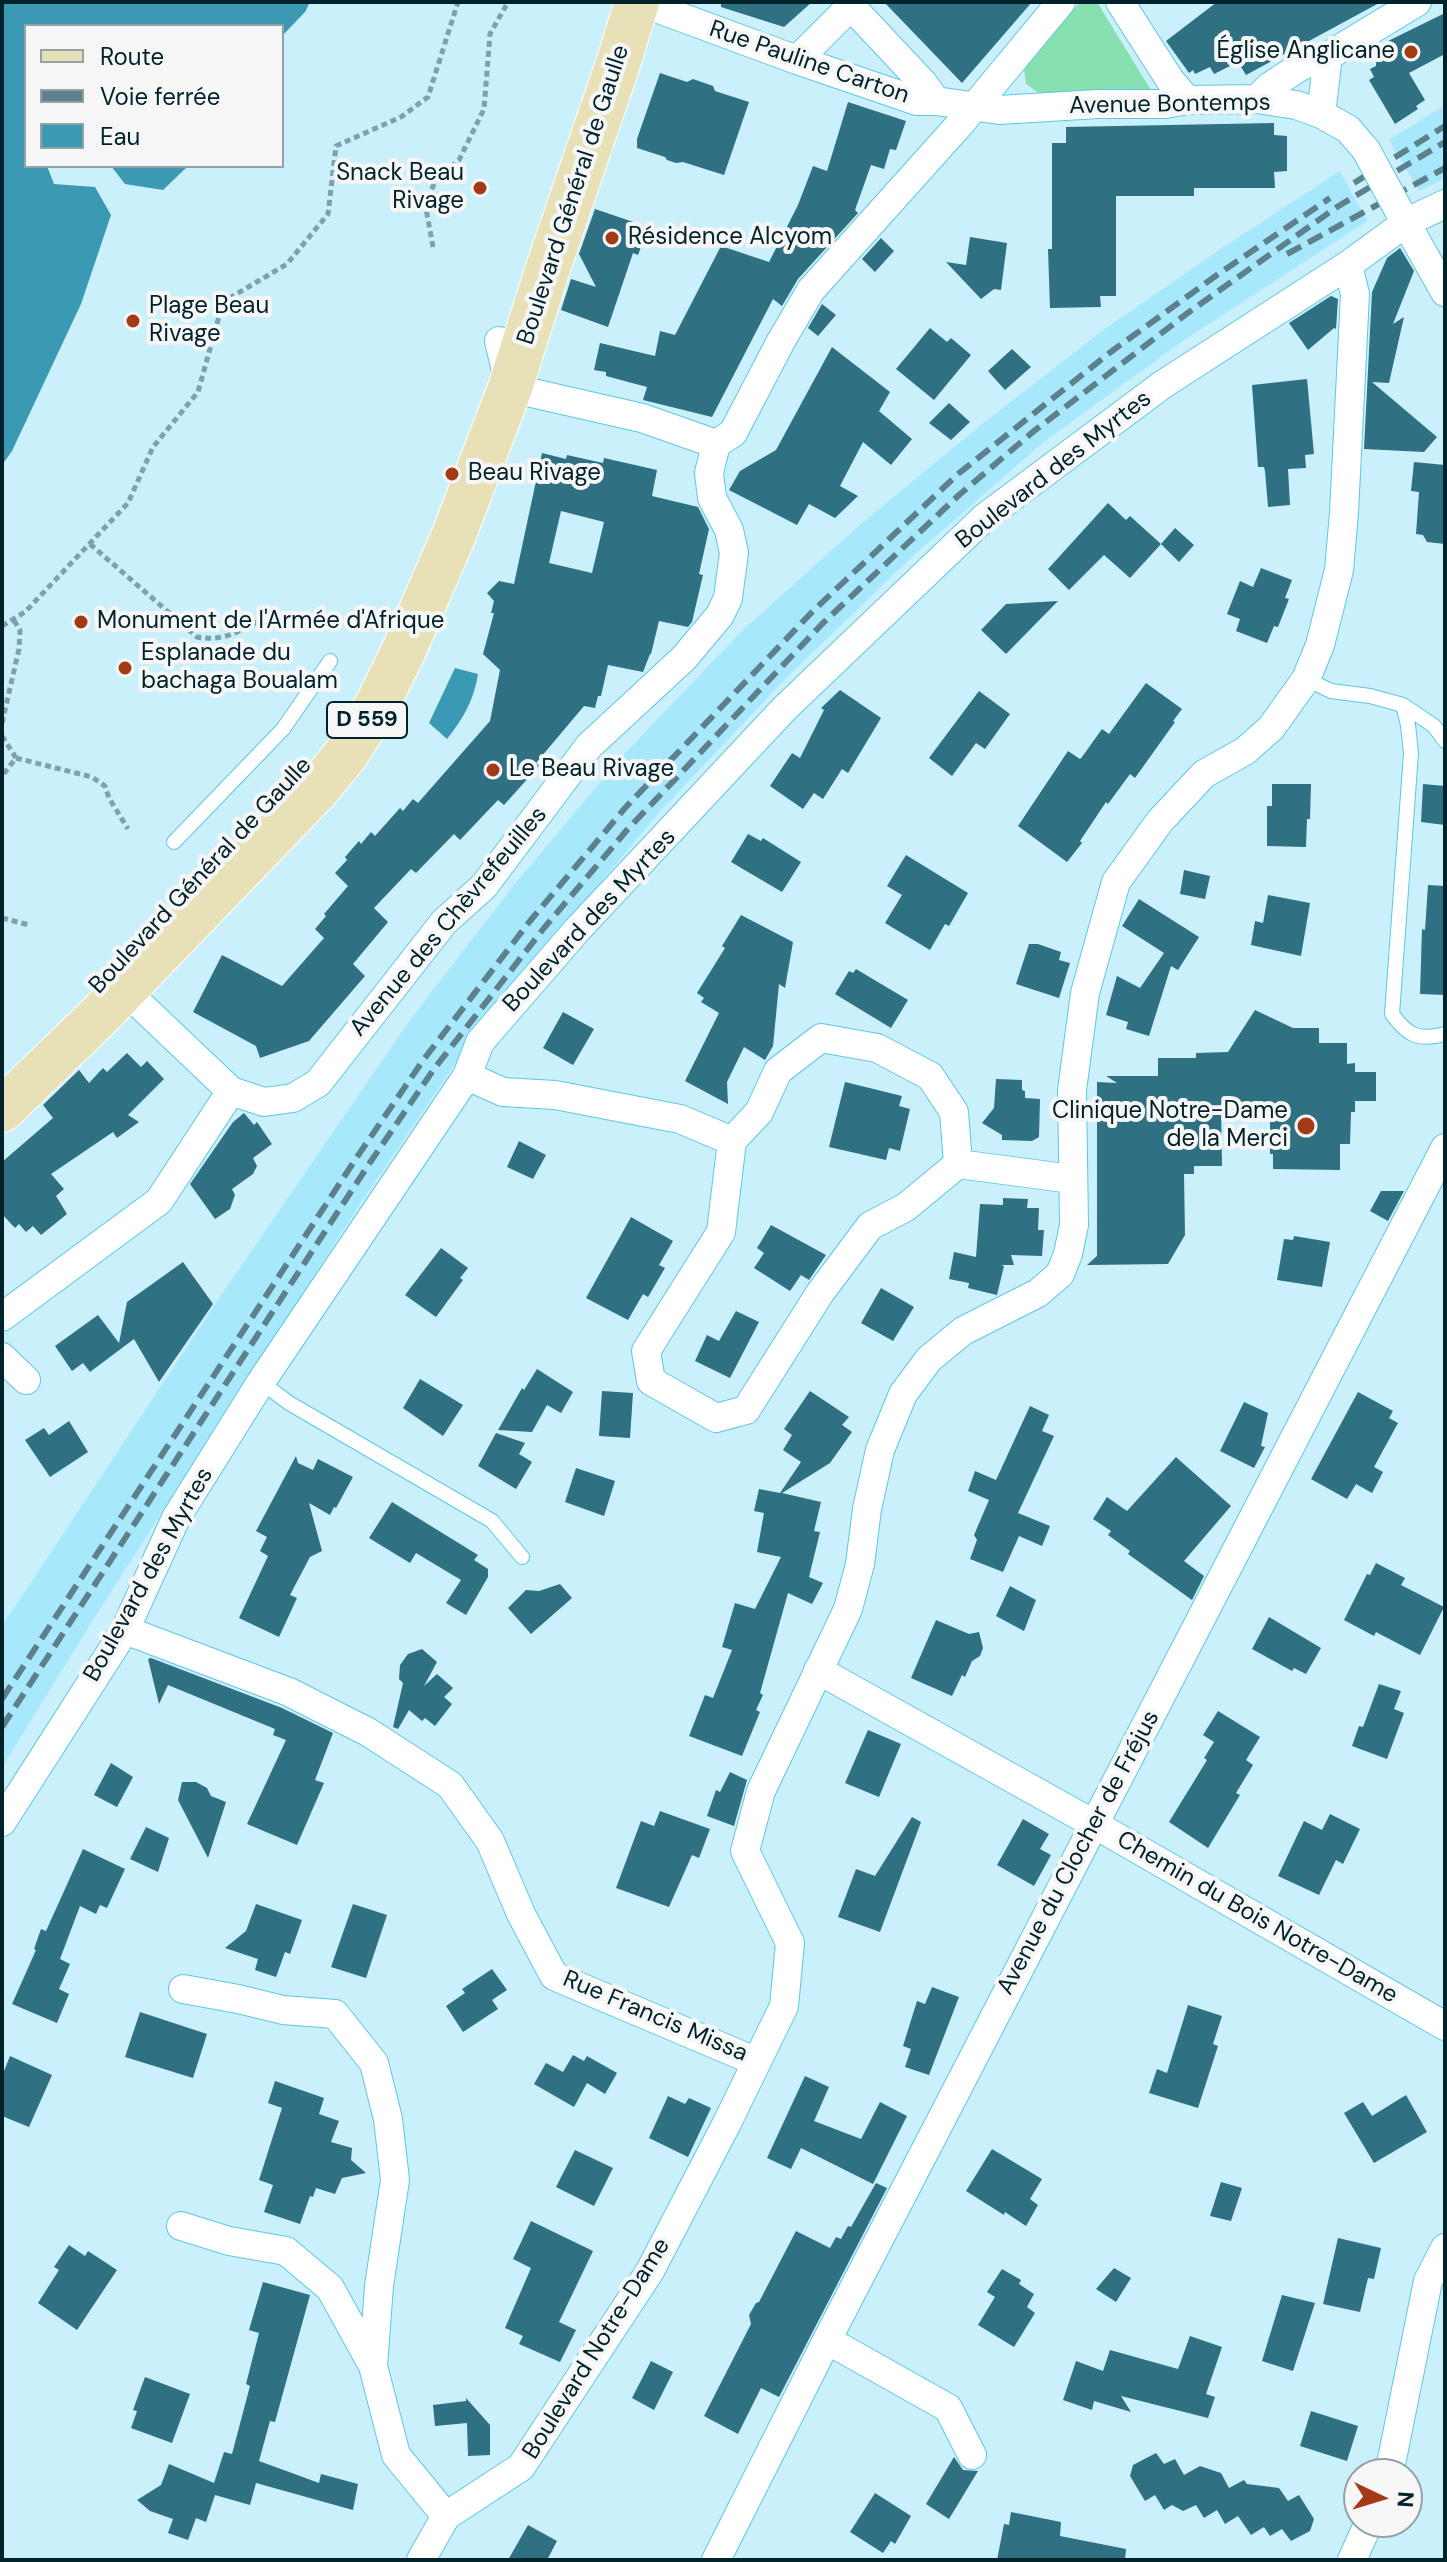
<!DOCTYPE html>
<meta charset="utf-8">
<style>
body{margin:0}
#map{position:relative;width:1447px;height:2562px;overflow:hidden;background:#caf0fc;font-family:"DM Sans",sans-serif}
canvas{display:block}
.frame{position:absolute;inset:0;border:4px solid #00222b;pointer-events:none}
.legend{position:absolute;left:24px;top:24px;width:260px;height:144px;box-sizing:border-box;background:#f6f6f6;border:2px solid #94a1a5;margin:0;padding:10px 14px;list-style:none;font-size:24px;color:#00222b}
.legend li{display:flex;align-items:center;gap:16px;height:40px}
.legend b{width:40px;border:2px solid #94a1a5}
.north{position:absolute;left:1343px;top:2458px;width:80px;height:80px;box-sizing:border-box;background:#f6f6f6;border:2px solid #94a1a5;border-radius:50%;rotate:94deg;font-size:22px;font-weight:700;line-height:32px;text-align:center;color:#00222b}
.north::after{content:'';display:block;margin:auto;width:28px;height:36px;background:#a23b15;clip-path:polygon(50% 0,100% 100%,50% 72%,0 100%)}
</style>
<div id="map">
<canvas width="1447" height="2562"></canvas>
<div class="frame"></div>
<ul class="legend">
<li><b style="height:10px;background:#e8e0b6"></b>Route</li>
<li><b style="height:10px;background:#5d818c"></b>Voie ferrée</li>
<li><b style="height:22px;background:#3a9ab3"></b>Eau</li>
</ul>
<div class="north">N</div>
</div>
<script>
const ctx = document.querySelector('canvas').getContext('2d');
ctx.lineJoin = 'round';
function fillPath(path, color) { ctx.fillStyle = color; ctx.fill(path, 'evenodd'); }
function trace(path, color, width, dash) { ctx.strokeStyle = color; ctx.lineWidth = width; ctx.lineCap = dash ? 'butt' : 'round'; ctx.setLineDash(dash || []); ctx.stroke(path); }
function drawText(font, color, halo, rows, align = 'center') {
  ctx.font = font + ' "DM Sans",sans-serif'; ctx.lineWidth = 8; ctx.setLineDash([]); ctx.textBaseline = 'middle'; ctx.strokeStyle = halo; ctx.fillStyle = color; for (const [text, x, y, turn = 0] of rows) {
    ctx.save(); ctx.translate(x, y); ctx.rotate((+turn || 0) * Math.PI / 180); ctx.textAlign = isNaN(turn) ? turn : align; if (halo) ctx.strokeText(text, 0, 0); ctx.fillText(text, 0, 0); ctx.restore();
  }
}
const built = new Path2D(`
 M1445 105V179L1419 191 1389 140Z
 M1340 171 1367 221 1180 343 1045 441 914 555 789 675 664 807 547 946 453 1067 362 1201 98 1612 2 1767V1626L224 1291 410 1020 514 885 624 754 745 628 861 524 981 425 1102 331 1225 246Z`);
const green = new Path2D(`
 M1080 2H1097L1154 95 1040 94 1026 84 1024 68Z`);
const water = new Path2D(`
 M2 2H310L305 12 282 36V26H26V166H47L54 184 95 187 111 215 81 304 12 451 2 465Z
 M111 166H188L163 190 125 184Z
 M455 668 478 674C474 700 463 719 447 739L429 723Z`);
const building = new Path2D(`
 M721 2H812L784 27 721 7Z
 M884 2H1032L962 83Z
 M1217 2H1381L1246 75 1238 62 1214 74 1210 67 1195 74 1193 70 1189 73 1166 41Z
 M1445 13V54L1409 73 1425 100 1416 106 1418 109 1395 124 1369 80 1374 77 1370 69 1376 66 1377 50 1380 45Z
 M660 73 687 82 693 79 713 86 715 91 749 102 724 175 683 162 676 163 667 160 665 157 637 148V139Z
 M848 102 906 121 896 150 890 149 884 169 871 165 855 210 858 213 798 279 782 306 773 299 712 417 643 400 647 387 606 376V372L594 370 600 343 655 356 660 331 675 335 721 246 769 262 798 205 813 166 827 171Z
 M1274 123V135L1287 136V171L1274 172 1275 188H1194V196H1116V296H1100L1101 307 1050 308 1048 249H1052V143H1066V127Z
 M595 209 648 227 638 255 633 253 608 327 561 310 571 279 596 287 579 254Z
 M970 237 1007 243 1001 290 994 289 981 299 946 262 966 265Z
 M881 238 894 251 875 272 862 259Z
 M1400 248 1414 271 1393 324 1404 317 1389 383 1372 382 1437 437 1424 452 1364 449 1372 292 1387 258Z
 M1331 296 1338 299 1336 329 1334 328 1308 350 1289 323Z
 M822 304 836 315 818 336 808 328Z
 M930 328 947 342 951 338 971 355 934 400 896 369Z
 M832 347 890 392 879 411 912 439 891 465 863 442 840 486 858 496 835 518 809 504 797 525 729 490 740 471 776 450Z
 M1012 349 1031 367 1005 390 988 371Z
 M1307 379 1314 454 1305 455 1306 468 1288 469 1290 505 1268 507 1265 471 1264 467H1258L1252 385Z
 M949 403 970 422 951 440 929 423Z
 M542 453 566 459 567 455 603 463 604 458 657 470 652 496 698 507 709 529 699 574 703 575 692 622 688 627 659 621 651 654H650L643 672 608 665 601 696H598L595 708 584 706 536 763 539 766 504 805 498 800 460 840 454 834 416 873 411 869 374 908 388 922 353 964 365 976 309 1041 260 1058 256 1046 193 1012 222 955 282 986 324 938 315 929 326 916 324 914 348 886 335 873 347 860 345 857 359 841 361 844 371 832 375 836 400 808 403 811 413 799 418 803 490 721 500 670 483 654 494 613H491L494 601 487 593 499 581 514 584ZM561 511 604 522 592 573 549 563Z
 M1414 462 1445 465V544L1427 542 1423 535 1416 534 1419 492 1411 491Z
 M1108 503 1126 520 1130 516 1161 544 1175 528 1194 545 1179 562 1161 544 1130 578 1104 555 1069 590 1048 569Z
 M1261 568 1292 580 1285 598 1289 599 1278 627 1274 626 1267 643 1236 631 1240 619 1227 614 1240 581 1253 587Z
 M1058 601 1006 654 981 630 1006 604Z
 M1146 683 1182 709 1173 721 1175 722 1135 778 1130 774 1108 804 1106 802 1080 841 1082 843 1067 862 1018 826 1068 751 1080 759 1082 757 1102 729 1109 734Z
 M840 690 881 718 848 773 842 769 823 799 814 793 803 809 770 786 792 753 800 758 824 710 821 708Z
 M979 691 1010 714 985 749 976 743 952 776 929 758Z
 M1272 784H1311L1310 819H1307L1306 847 1267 846V806H1272Z
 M1423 784 1445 786V825L1421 822Z
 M748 834 761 841 763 838 801 862 782 892 731 862Z
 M906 855 968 893 949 926 945 924 930 950 885 923 902 895 887 886Z
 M1184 870 1210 876 1205 899 1180 894Z
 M1428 885 1445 886V995L1420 994 1422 929 1425 930Z
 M1268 895 1310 903 1301 956 1251 945 1255 921 1263 923Z
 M1139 899 1199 937 1178 970 1171 966 1149 1036 1126 1029 1128 1022 1106 1015 1117 976 1140 988 1164 953 1122 926Z
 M741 915 793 942 785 988 779 984 773 1046 765 1060 744 1047 727 1082 728 1104 685 1081 719 1013 701 1002 704 998 697 993 725 948 722 946Z
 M1029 944H1038L1061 952 1059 960 1070 963 1059 998 1016 984Z
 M856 969 908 1000 891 1028 835 994 849 971 853 973Z
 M1255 1010 1293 1028H1319V1043H1347V1064L1355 1063V1072H1376V1101H1355V1112H1351L1350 1144H1340V1170L1273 1169V1154H1270V1103L1221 1104 1222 1166H1194V1174H1184L1185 1235 1168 1264 1087 1265 1097 1256V1082L1117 1083 1106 1076H1158V1058H1196V1053L1228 1052Z
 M563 1012 594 1029 573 1065 543 1048Z
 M127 1053 141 1067 147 1061 164 1079 128 1115 139 1122 117 1138 113 1132 51 1174 64 1189 56 1196 67 1214 41 1235 33 1226 26 1232 19 1224 15 1228 2 1214V1162L53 1118 43 1105 79 1070 89 1083 103 1068 107 1072Z
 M996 1079 1022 1080V1090L1025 1091V1098L1040 1099 1039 1137 1032 1141 1002 1140V1135L982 1123 994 1108Z
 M845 1082 902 1096 899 1106 910 1109 900 1151 889 1148 886 1160 829 1147Z
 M244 1113 254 1125 257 1122 272 1144 253 1158 257 1166 253 1174 232 1189 235 1195 230 1209 215 1219 190 1184 233 1122Z
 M519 1141 546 1155 533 1179 507 1167Z
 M1381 1191H1404L1388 1221 1370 1211Z
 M1003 1198 1028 1199 1027 1208H1039L1038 1230H1044L1042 1256 1011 1255 1014 1265H1001L1004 1266 997 1295 968 1288 969 1283 949 1279 954 1252 976 1257 980 1204 1003 1205Z
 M631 1217 673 1241 659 1265 665 1268 648 1297 643 1294 628 1320 586 1298Z
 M771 1225 826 1255 809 1280 801 1275 790 1291 754 1268 764 1253 757 1248Z
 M1294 1236 1330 1242 1322 1287 1277 1280 1284 1239 1293 1240Z
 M441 1248 468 1268 460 1278 463 1280 436 1317 405 1295Z
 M183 1262 213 1304 159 1382 134 1339 90 1372 83 1363 72 1371 55 1346 98 1315 119 1343 127 1302Z
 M881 1288 914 1307 893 1341 861 1323Z
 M736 1311 759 1322 730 1378 695 1361 707 1335 719 1341Z
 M537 1369 573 1392 561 1413 547 1405 532 1432 498 1430 522 1388 524 1390Z
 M420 1379 463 1405 443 1436 403 1408Z
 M602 1391 633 1393 630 1438 599 1436Z
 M810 1391 849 1417 842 1425 852 1432 830 1463 782 1493 821 1502 814 1531 820 1532 809 1577 823 1583 812 1604 788 1593 760 1693 763 1695 756 1710 760 1712 742 1756 689 1736 705 1695 713 1698 732 1650 722 1647 735 1603 755 1609 781 1557 757 1552 764 1513 754 1511 759 1489 780 1493 801 1462 783 1450 792 1435 784 1429Z
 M1358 1392 1393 1411 1389 1418 1398 1423 1374 1467 1383 1472 1372 1493 1356 1484 1347 1499 1311 1479Z
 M1244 1402 1268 1413 1261 1446 1265 1447 1254 1468 1220 1451Z
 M1030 1406 1049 1415 1042 1431 1054 1436 1018 1513 1050 1526 1042 1546 1019 1536 1003 1572 970 1559 977 1540 974 1535 989 1500 968 1491 975 1471 996 1480Z
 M69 1421 88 1452 50 1477 25 1440 44 1428 49 1435Z
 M496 1433 525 1443 519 1454 532 1462 516 1489 478 1466Z
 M296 1456 298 1463 313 1470 318 1459 353 1477 336 1508 334 1507 330 1515 309 1503 322 1551 310 1557 290 1595 297 1598 279 1637 239 1618 268 1556 260 1551 267 1537 256 1531Z
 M1176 1457 1231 1506 1184 1561 1204 1576 1192 1600 1128 1554 1130 1551 1108 1535 1111 1531 1093 1519 1107 1497 1127 1511Z
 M576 1468 615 1481 604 1516 565 1502Z
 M392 1502 478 1555 474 1560 488 1569V1577L466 1615 446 1603 461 1580 416 1553 410 1563 369 1538Z
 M1376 1563 1405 1578 1401 1585 1444 1607 1420 1655 1376 1632 1374 1636 1344 1620 1367 1574 1370 1575Z
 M560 1584 572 1598 531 1634 508 1608 526 1590 539 1591Z
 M1010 1586 1036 1600 1024 1631 996 1616Z
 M1269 1617 1321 1648 1306 1674 1294 1668 1292 1671 1252 1649Z
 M936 1620 969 1634 979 1632 983 1648 980 1656 972 1661 965 1677 962 1675 952 1696 911 1678Z
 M422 1649 437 1662 424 1686 437 1674 453 1688 444 1697 452 1704 435 1726 425 1718 422 1721 409 1710 398 1729 393 1727 403 1683 399 1679 400 1665 408 1654Z
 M151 1658 282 1708 333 1733 315 1780 324 1783 297 1845 247 1824 286 1740 273 1735 275 1729 168 1685 159 1704 148 1659Z
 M1379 1684 1401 1691 1394 1709 1404 1713 1387 1759 1352 1746 1359 1726 1363 1727Z
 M1218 1711 1260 1737 1246 1760 1253 1765 1236 1793 1240 1795 1208 1848 1169 1822 1207 1760 1204 1758 1214 1742 1203 1735Z
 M868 1730 901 1744 879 1797 845 1783Z
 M111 1763 133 1777 117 1807 94 1795Z
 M730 1772 747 1780 734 1826 707 1816 716 1790 720 1792Z
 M182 1782H196L207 1788 211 1796 226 1802 208 1858 178 1800Z
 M660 1811 710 1829 699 1858 692 1855 669 1907 616 1888 641 1821 654 1826Z
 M1330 1814 1360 1829 1343 1864 1336 1860 1319 1895 1278 1876 1304 1821 1322 1830Z
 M912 1817 921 1822 880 1932 838 1917 856 1869 875 1876Z
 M1023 1819 1049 1834 1040 1849 1051 1855 1034 1886 997 1865Z
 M146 1827 169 1838 158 1872 130 1859Z
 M83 1849 125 1869 107 1908 100 1905 96 1914 80 1906 60 1959 70 1964 59 1989 69 1994 57 2023 12 2004 36 1950 34 1949 41 1929 46 1931Z
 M256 1904 302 1920 290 1954 285 1952 276 1977 255 1970 258 1959 225 1948 246 1931Z
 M353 1904 387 1915 366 1978 331 1967Z
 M492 1969 507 1990 492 2000 498 2009 463 2032 446 2006 465 1993 462 1989Z
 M932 1987 959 1997 929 2075 905 2067 911 2049 903 2046 917 2001 925 2004Z
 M1188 2005 1222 2016 1213 2044 1218 2046 1198 2108 1149 2093 1157 2069 1167 2073Z
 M140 2012 207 2034 193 2078 125 2057Z
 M573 2055 584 2061 587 2056 617 2073 605 2094 587 2083 574 2107 534 2084 546 2063 563 2072Z
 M10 2056 52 2075 29 2127 2 2116V2076Z
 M805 2076 829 2087 814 2121 861 2139 880 2102 907 2116 873 2184 801 2148 791 2169 767 2158Z
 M275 2081 324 2098 319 2114 339 2121 331 2142 352 2148 351 2160 366 2173 342 2178 335 2194 316 2188 313 2197 310 2196 300 2224 264 2212 273 2185 259 2180 282 2108 268 2103Z
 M1406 2095 1427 2132 1374 2163 1344 2113 1363 2102 1372 2116Z
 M668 2096 685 2104 689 2098 711 2108 688 2157 649 2138Z
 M992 2149 1042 2179 1030 2199 1038 2205 1026 2226 1005 2212 1004 2215 966 2191Z
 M575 2150 613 2168 594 2206 556 2187Z
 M1221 2182 1242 2188 1231 2221 1210 2216Z
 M876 2183 887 2188 779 2397 761 2388 738 2434 704 2416 751 2324 749 2315 756 2303 759 2302 796 2231 830 2248 836 2237 841 2239 848 2226 851 2227Z
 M531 2221 593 2251 559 2322 576 2330 560 2362 519 2344 523 2336 505 2328 531 2268 513 2259Z
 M1338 2238 1381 2248 1374 2279 1368 2278 1360 2312 1323 2304Z
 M69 2245 85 2256 88 2251 117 2270 77 2330 38 2303 59 2270 54 2267Z
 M1114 2268 1131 2278 1116 2302 1096 2289Z
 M1002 2269 1021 2280 1019 2284 1034 2294 1027 2307 1035 2313 1014 2347 978 2325 995 2297 987 2292Z
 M263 2282 310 2295 275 2422 270 2421 259 2461 319 2483 321 2474 358 2484 353 2510 256 2483 250 2505 215 2495 206 2522 196 2518 188 2540 168 2533 173 2519 150 2511 137 2500 161 2485 169 2464 214 2483 224 2452 232 2454 250 2386 246 2384 259 2333 249 2330Z
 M1282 2295 1315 2303 1293 2371 1262 2361Z
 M1190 2336 1222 2347 1206 2394 1215 2397 1208 2418 1121 2396 1131 2412 1094 2401 1092 2410 1063 2400 1076 2361 1103 2371 1110 2350 1178 2369Z
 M651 2361 673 2372 654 2410 632 2398Z
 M145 2377 190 2394 172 2443 131 2428 137 2411 133 2410Z
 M466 2398 490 2425V2455L468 2456 467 2423 435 2426 433 2405 466 2401Z
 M1311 2411 1358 2426 1347 2461 1300 2446Z
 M1156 2453 1164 2464 1175 2459 1184 2475 1200 2466 1221 2473 1229 2488 1244 2480 1247 2484 1279 2488 1288 2501 1299 2495 1314 2519 1310 2531 1291 2541 1282 2529 1270 2536 1264 2527 1251 2535 1238 2516 1225 2524 1217 2510 1204 2518 1196 2505 1183 2511 1172 2505 1164 2510 1155 2495 1145 2501 1130 2476 1133 2465Z
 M954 2457 963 2470 978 2471 949 2519 926 2504Z
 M875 2493 911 2516 895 2544 891 2541 883 2553 850 2532Z
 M1011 2512 1061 2522 1060 2536 1126 2549 1125 2560H997L1004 2524 1009 2525Z
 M528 2525 557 2541 547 2560H508Z`);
const path = new Path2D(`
 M433 247 425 203 437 178 459 160 484 109 490 34 508 2
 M90 544 197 637C223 642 240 631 263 619L294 626
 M2 626 25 612 128 503 153 447 198 392 223 302 287 264 328 214 336 146 401 117 428 97 458 2
 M2 723 19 649 20 630 13 619
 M2 736 16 758 2 776
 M16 758 92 777 105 786 109 798 128 829
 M2 918 29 925`);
const lane = new Path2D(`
 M1306 679 1331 691 1370 696 1403 705 1434 726 1445 741
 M1403 705 1408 725 1411 753 1392 1014C1408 1036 1418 1041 1445 1034
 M174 842 283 729 330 661
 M261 1382 289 1403 492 1521 522 1557`);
const street = new Path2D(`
 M640 2 797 60 917 101H936L999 110 1098 104H1165L1187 100 1257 99 1296 105 1321 114 1348 129 1366 150
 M847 2 923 83 936 101
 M1120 2 1170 80 1187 100
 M797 60 851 6
 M1257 99 1269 87 1301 66 1328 56 1417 2
 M1321 114 1328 56
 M1398 209 1445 292
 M499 341 510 388 642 418 716 444
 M113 979 231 1091 264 1102 293 1098 318 1083 444 922 484 886 589 746 684 658 720 615 728 598 734 553 729 530 712 498 709 473 716 444 733 433 781 341 811 290 960 124 1061 2
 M467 1076 503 1092 555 1095 680 1119 732 1141 721 1232 646 1351 651 1381 716 1418 746 1410 820 1293 870 1226 906 1207 958 1164 1072 1179
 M732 1141 759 1112 778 1071 821 1038 877 1048 930 1076 954 1112 958 1164
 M2 1317 159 1201 231 1091
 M2 1357 26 1380
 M125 1630 289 1692 368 1732 450 1785 490 1841 521 1914 554 1976 757 2062
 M818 1670 1094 1824 1445 2026
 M2 1822 125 1630 176 1518 261 1382 467 1076 480 1042 577 930 784 709 984 518 1162 385 1348 265 1407 222 1445 204
 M183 1989 238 1999 283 2010 335 2014 374 2063 388 2119 395 2180 379 2286 373 2366 396 2455 446 2516
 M181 2226 229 2241 286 2251 330 2288 373 2366
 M827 2340 948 2408 972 2455
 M1389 2474 1428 2281 1445 2248
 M421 2560 446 2516 521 2467 650 2271 727 2123 784 2006 790 1943 745 1851 761 1791 848 1609 860 1564 867 1509 880 1450 903 1394 929 1359 963 1331 1038 1293 1060 1274 1068 1254 1074 1225 1072 1090 1085 993 1116 882 1160 821 1204 774 1245 751 1271 728 1306 679 1320 645 1339 570 1344 513 1355 294 1348 265
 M716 2560 827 2340 1445 1148
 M1352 2560 1369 2522`);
const primary = new Path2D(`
 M2 1110 98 1017 316 791 347 753 377 705 403 652 453 537 510 388 548 268 619 61 637 2`);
const rail = new Path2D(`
 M1354 183 1445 126
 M1287 254 1445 168
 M2 1699 357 1157 424 1059 530 921 625 808 813 611 958 474 1112 351 1217 275 1330 198
 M2 1727 369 1164 434 1069 544 928 627 830 822 624 959 495 1034 431 1189 312 1337 207 1445 142`);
const streetBridge = new Path2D(`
 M1366 150 1398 209`);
const markers = [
 [1411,52,8,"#a23b15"],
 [480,188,8,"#a23b15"],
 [612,238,8,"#a23b15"],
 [133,321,8,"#a23b15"],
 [452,474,8,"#a23b15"],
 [81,622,8,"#a23b15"],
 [125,668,8,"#a23b15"],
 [493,770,8,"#a23b15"],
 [1306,1126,10,"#a23b15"]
];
const shields = [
 [367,720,80]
];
const shieldNames = [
 ["D 559",367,720]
];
const poiNames = [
 ["Église Anglicane",1395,52,"right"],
 ["Snack Beau",464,174,"right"],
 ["Rivage",464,202,"right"],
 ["Résidence Alcyom",628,238],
 ["Plage Beau",149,307],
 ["Rivage",149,335],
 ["Beau Rivage",468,474],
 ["Monument de l'Armée d'Afrique",97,622],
 ["Esplanade du",141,654],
 ["bachaga Boualam",141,682],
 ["Le Beau Rivage",509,770],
 ["Clinique Notre-Dame",1288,1112,"right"],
 ["de la Merci",1288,1140,"right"]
];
const streetNames = [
 ["Rue Pauline Carton",809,63,19],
 ["Avenue Bontemps",1170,105,-1],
 ["Boulevard Général de Gaulle",574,195,-72],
 ["Boulevard des Myrtes",1054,470,-38],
 ["Boulevard Général de Gaulle",201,876,-47],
 ["Boulevard des Myrtes",590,921,-47],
 ["Avenue des Chèvrefeuilles",449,922,-50],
 ["Boulevard des Myrtes",149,1575,-61],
 ["Avenue du Clocher de Fréjus",1079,1853,-62],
 ["Chemin du Bois Notre-Dame",1257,1918,30],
 ["Rue Francis Missa",655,2017,23],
 ["Boulevard Notre-Dame",597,2349,-58]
];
fillPath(built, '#a8e8fc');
fillPath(green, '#86e0af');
fillPath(water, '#3a9ab3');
fillPath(building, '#2f7082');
trace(lane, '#5dc7e5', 16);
trace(street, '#5dc7e5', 30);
trace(primary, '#fff', 46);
trace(path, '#7da2ad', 5, [6, 4]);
trace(lane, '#fff', 14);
trace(street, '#fff', 28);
trace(primary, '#e8e0b6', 44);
trace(rail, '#5d818c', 6, [16, 8]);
trace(streetBridge, '#5dc7e5', 30, []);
trace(streetBridge, '#fff', 28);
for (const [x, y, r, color] of markers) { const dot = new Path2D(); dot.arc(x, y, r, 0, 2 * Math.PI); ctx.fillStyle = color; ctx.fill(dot); trace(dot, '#f6f6f6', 3); }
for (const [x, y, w] of shields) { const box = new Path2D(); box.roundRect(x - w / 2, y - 18, w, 36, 6); ctx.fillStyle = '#f6f6f6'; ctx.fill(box); trace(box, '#00222b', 2); }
drawText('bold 22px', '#00222b', null, shieldNames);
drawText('24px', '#00222b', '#f6f6f6', poiNames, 'left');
drawText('24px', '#00222b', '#f6f6f6', streetNames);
</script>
